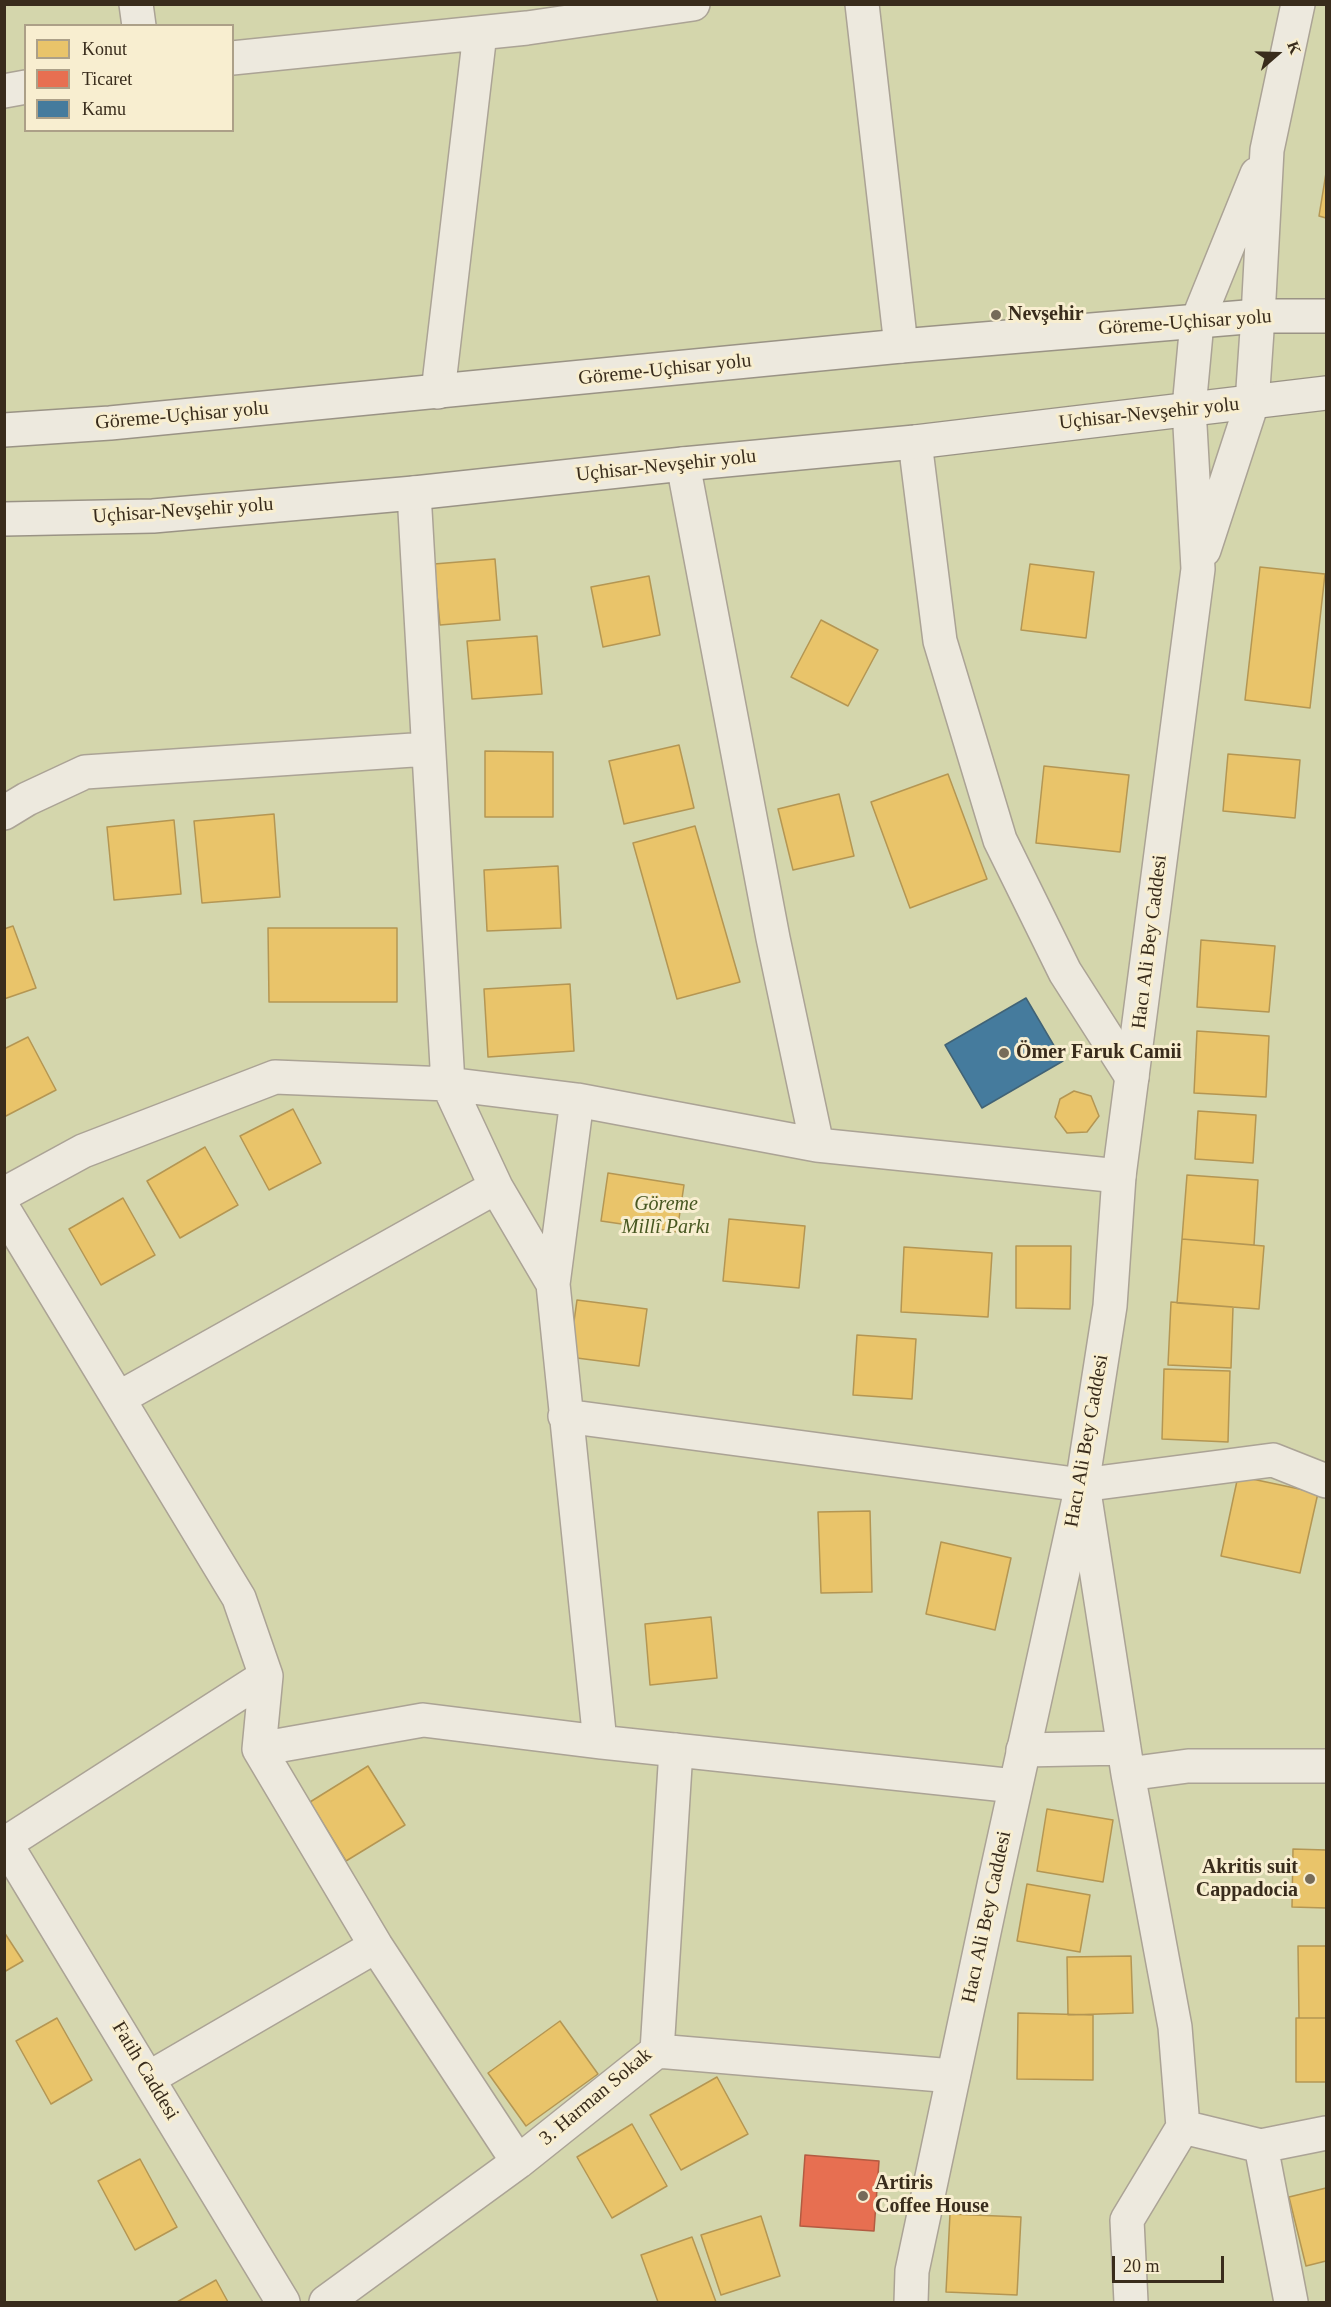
<!DOCTYPE html>
<meta charset="utf-8">
<style>
body{margin:0}
#map{position:relative;width:1331px;height:2307px;overflow:hidden;background:#e6dfcb;font-family:Georgia,serif}
canvas{display:block}
.frame{position:absolute;inset:0;border:6px solid #392c1c;pointer-events:none}
.legend{position:absolute;left:24px;top:24px;width:210px;height:108px;box-sizing:border-box;background:#f8eed0;border:2px solid #aca088;margin:0;padding:8px 10px;list-style:none;font-size:18px;color:#392c1c}
.legend li{display:flex;align-items:center;gap:12px;height:30px}
.legend b{width:30px;border:2px solid #aca088}
.north{position:absolute;left:1247px;top:24px;width:60px;height:60px;-webkit-text-stroke:4px #f8eed0;paint-order:stroke;rotate:70deg;font-size:16px;font-weight:700;line-height:24px;text-align:center;color:#392c1c}
.north::after{content:'';display:block;margin:auto;width:21px;height:27px;background:#392c1c;clip-path:polygon(50% 0,100% 100%,50% 72%,0 100%)}
.scale{position:absolute;left:1112px;top:2256px;width:112px;height:27px;box-sizing:border-box;border:3px solid #392c1c;border-top:0;padding-left:8px;font-size:18px;line-height:21px;white-space:nowrap;color:#392c1c;-webkit-text-stroke:4px #f8eed0;paint-order:stroke}
</style>
<div id="map">
<canvas width="1331" height="2307"></canvas>
<div class="frame"></div>
<ul class="legend">
<li><b style="height:16px;background:#e9c46a"></b>Konut</li>
<li><b style="height:16px;background:#e76f51"></b>Ticaret</li>
<li><b style="height:16px;background:#457b9d"></b>Kamu</li>
</ul>
<div class="north">K</div>
<div class="scale">20 m</div>
</div>
<script>
const ctx = document.querySelector('canvas').getContext('2d');
ctx.lineJoin = 'round';
function fillPath(path, color) { ctx.fillStyle = color; ctx.fill(path, 'evenodd'); }
function trace(path, color, width, dash) { ctx.strokeStyle = color; ctx.lineWidth = width; ctx.lineCap = dash ? 'butt' : 'round'; ctx.setLineDash(dash || []); ctx.stroke(path); }
function drawText(font, color, halo, rows, align = 'center') {
  ctx.font = font + ' Georgia,serif'; ctx.lineWidth = 6; ctx.setLineDash([]); ctx.textBaseline = 'middle'; ctx.strokeStyle = halo; ctx.fillStyle = color; for (const [text, x, y, turn = 0] of rows) {
    ctx.save(); ctx.translate(x, y); ctx.rotate((+turn || 0) * Math.PI / 180); ctx.textAlign = isNaN(turn) ? turn : align; if (halo) ctx.strokeText(text, 0, 0); ctx.fillText(text, 0, 0); ctx.restore();
  }
}
const green = new Path2D(`
 M5 5H1326V2302H5ZM26 26H232V130H26Z`);
const homes = new Path2D(`
 M1326 173V218L1319 216Z
 M495 559 500 620 440 625 434 564Z
 M1030 564 1094 572 1086 638 1021 630Z
 M1260 567 1325 574 1310 708 1245 700Z
 M649 576 660 635 603 647 591 587Z
 M821 620 878 650 848 706 791 677Z
 M537 636 542 694 472 699 467 641Z
 M679 745 694 808 624 824 609 761Z
 M485 751 553 752V817H485Z
 M1228 754 1300 760 1295 818 1223 811Z
 M1044 766 1129 775 1120 852 1036 843Z
 M948 774 987 879 910 908 871 802Z
 M839 794 854 856 793 870 778 809Z
 M274 814 280 897 202 903 194 821Z
 M174 820 181 894 114 900 107 827Z
 M695 826 740 982 677 999 633 843Z
 M558 866 561 928 487 931 484 870Z
 M13 926 36 988 4 999V929Z
 M268 928H397V1002H269Z
 M1201 940 1275 946 1269 1012 1197 1007Z
 M570 984 574 1051 488 1057 484 989Z
 M1197 1031 1269 1036 1266 1097 1194 1093Z
 M28 1037 56 1090 4 1117V1049Z
 M1074 1091 1091 1096 1099 1116 1087 1132 1067 1133 1055 1117 1060 1099Z
 M293 1109 321 1163 269 1190 240 1136Z
 M1198 1111 1256 1115 1253 1163 1195 1159Z
 M205 1147 238 1205 180 1238 147 1181Z
 M608 1173 684 1185 677 1232 601 1221Z
 M1187 1175 1258 1180 1254 1245 1182 1239Z
 M123 1198 155 1255 101 1285 69 1229Z
 M729 1219 805 1226 799 1288 723 1281Z
 M1182 1239 1264 1246 1259 1309 1177 1303Z
 M1016 1246H1071L1070 1309 1016 1308Z
 M904 1247 992 1253 988 1317 901 1312Z
 M577 1300 647 1309 639 1366 569 1357Z
 M1171 1302 1233 1307 1231 1368 1168 1365Z
 M857 1335 916 1339 912 1399 853 1395Z
 M1164 1369 1230 1371 1228 1442 1162 1439Z
 M1238 1476 1318 1493 1300 1573 1221 1556Z
 M870 1511 872 1592 821 1593 818 1512Z
 M941 1542 1011 1558 995 1630 926 1614Z
 M711 1617 717 1678 650 1685 645 1624Z
 M368 1766 405 1825 346 1861 310 1802Z
 M1047 1809 1113 1820 1103 1882 1037 1871Z
 M1293 1849 1326 1850V1908L1292 1907Z
 M1027 1884 1090 1895 1080 1952 1017 1941Z
 M4 1932 23 1961 4 1972Z
 M1298 1946H1326V2018H1299Z
 M1131 1956 1133 2013 1068 2015 1067 1957Z
 M1018 2013 1093 2015V2080L1017 2079Z
 M57 2018 92 2080 51 2104 16 2041Z
 M1296 2018H1326V2082H1296Z
 M560 2021 598 2074 526 2126 488 2073Z
 M717 2077 748 2134 681 2170 650 2115Z
 M632 2124 667 2186 612 2218 577 2157Z
 M140 2159 177 2227 135 2250 98 2181Z
 M1326 2188V2261L1306 2266 1289 2197Z
 M950 2214 1021 2217 1017 2295 946 2292Z
 M761 2216 780 2276 721 2295 701 2235Z
 M692 2237 716 2302H658L641 2255Z
 M216 2280 228 2302H177Z`);
const shops = new Path2D(`
 M805 2155 879 2161 874 2231 800 2226Z`);
const public = new Path2D(`
 M1026 998 1063 1061 982 1108 945 1045Z`);
const minor = new Path2D(`
 M136 4 139 26
 M862 4 901 346
 M232 58 527 28 693 4
 M4 91 26 87
 M1258 316 1267 150 1298 4
 M1197 322 1257 174
 M438 392 480 33
 M915 442 940 641 1000 840 1065 972 1132 1077
 M683 464 773 938 817 1145
 M414 493 448 1084 496 1187 553 1284 600 1742
 M4 813 27 799 85 772 428 749
 M4 1194 83 1151 275 1077 448 1084 577 1100 817 1145 1119 1176
 M4 1210 239 1598 266 1676 259 1749 376 1946 518 2162
 M553 1284 577 1100
 M119 1398 496 1187
 M565 1416 1082 1485 1273 1460 1326 1481
 M1083 1485 1128 1774 1175 2027 1183 2127 1127 2220 1131 2302
 M259 1749 423 1720 600 1742 1015 1786
 M1023 1750 1124 1748
 M1128 1774 1188 1766H1326
 M6 1843 266 1676
 M657 2051 953 2076
 M149 2078 376 1946
 M1183 2127 1261 2146 1326 2133
 M1261 2146 1291 2302
 M326 2302 518 2162 657 2051 676 1750`);
const tertiary = new Path2D(`
 M1204 550 1252 403 1258 316
 M4 1841 283 2302
 M911 2302 912 2271 994 1885 1082 1485 1110 1306 1119 1176 1198 569 1189 408 1197 322`);
const secondary = new Path2D(`
 M4 430 110 423 901 346 1258 316H1326
 M4 519 153 516 414 493 683 464 915 442 1326 393`);
const markers = [
 [996,315,6,"#766b59"],
 [1004,1053,6,"#766b59"],
 [1310,1879,6,"#766b59"],
 [863,2196,6,"#766b59"]
];
const poiNames = [
 ["Nevşehir",1008,315],
 ["Ömer Faruk Camii",1016,1053],
 ["Akritis suit",1298,1868,"right"],
 ["Cappadocia",1298,1891,"right"],
 ["Artiris",875,2184],
 ["Coffee House",875,2207]
];
const streetNames = [
 ["Göreme-Uçhisar yolu",1185,323,-4],
 ["Göreme-Uçhisar yolu",665,370,-6],
 ["Uçhisar-Nevşehir yolu",1149,414,-6],
 ["Göreme-Uçhisar yolu",182,416,-5],
 ["Uçhisar-Nevşehir yolu",666,466,-6],
 ["Uçhisar-Nevşehir yolu",183,511,-4],
 ["Hacı Ali Bey Caddesi",1150,942,-83],
 ["Hacı Ali Bey Caddesi",1087,1441,-80],
 ["Hacı Ali Bey Caddesi",987,1917,-78],
 ["Fatih Caddesi",145,2071,59],
 ["3. Harman Sokak",596,2097,-40]
];
const parkNames = [
 ["Göreme",666,1205],
 ["Millî Parkı",666,1228]
];
fillPath(green, '#d4d6ac');
fillPath(homes, '#e9c46a');
trace(homes, '#b49653', 1.5);
fillPath(shops, '#e76f51');
trace(shops, '#b35b41', 1.5);
fillPath(public, '#457b9d');
trace(public, '#416376', 1.5);
trace(minor, '#aba395', 36);
trace(tertiary, '#aba395', 36);
trace(secondary, '#9a9385', 36);
trace(minor, '#ede9de', 33);
trace(tertiary, '#ede9de', 33);
trace(secondary, '#ede9de', 33);
for (const [x, y, r, color] of markers) { const dot = new Path2D(); dot.arc(x, y, r, 0, 2 * Math.PI); ctx.fillStyle = color; ctx.fill(dot); trace(dot, '#f8eed0', 2); }
drawText('bold 20px', '#392c1c', '#f8eed0', poiNames, 'left');
drawText('20px', '#392c1c', '#f8eed0', streetNames);
drawText('italic 20px', '#475721', '#f8eed0', parkNames);
</script>
